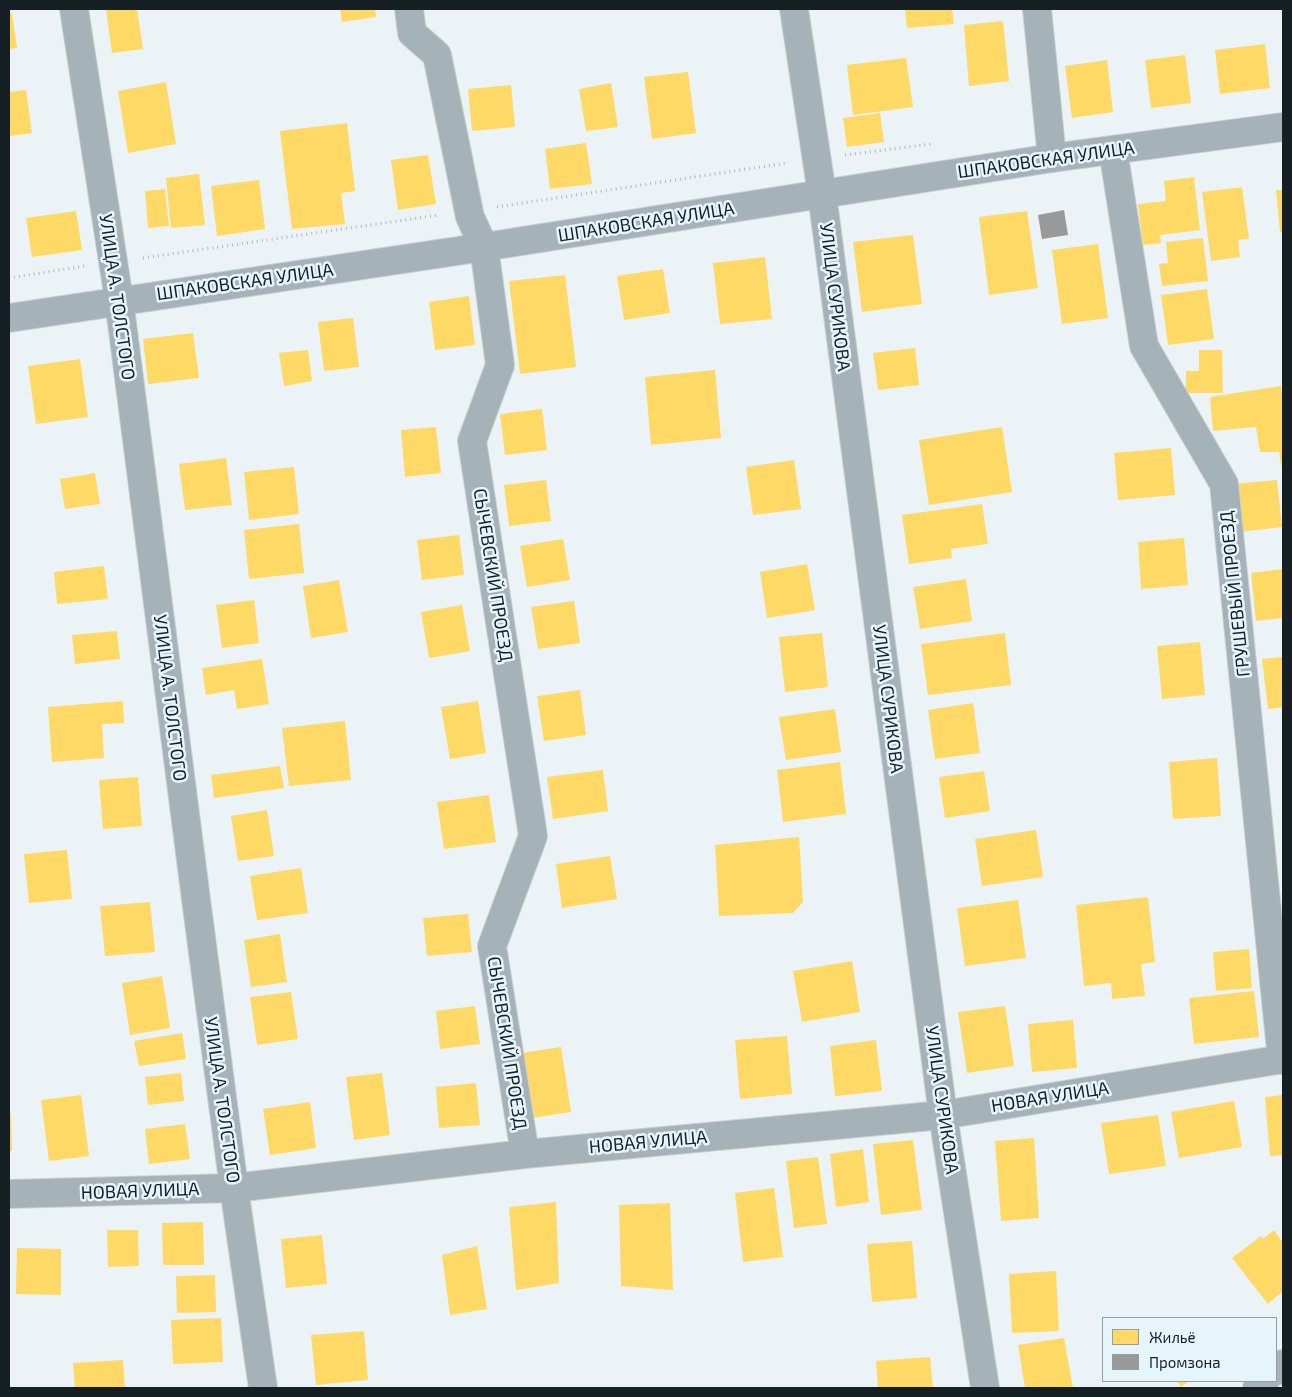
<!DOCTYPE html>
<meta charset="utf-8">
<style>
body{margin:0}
#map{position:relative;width:1292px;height:1397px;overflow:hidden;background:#ebf3f7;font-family:"Exo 2",sans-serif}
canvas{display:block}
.frame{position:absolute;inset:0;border:10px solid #161f24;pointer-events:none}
.legend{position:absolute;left:1102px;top:1317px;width:175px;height:65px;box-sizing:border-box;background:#e6f5fc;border:1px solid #939fa6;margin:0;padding:6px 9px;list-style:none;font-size:15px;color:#161f24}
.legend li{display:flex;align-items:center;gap:10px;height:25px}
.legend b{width:25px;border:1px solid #939fa6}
</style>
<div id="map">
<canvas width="1292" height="1397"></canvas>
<div class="frame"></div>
<ul class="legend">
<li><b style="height:14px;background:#ffd966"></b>Жильё</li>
<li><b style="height:14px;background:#999"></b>Промзона</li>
</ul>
</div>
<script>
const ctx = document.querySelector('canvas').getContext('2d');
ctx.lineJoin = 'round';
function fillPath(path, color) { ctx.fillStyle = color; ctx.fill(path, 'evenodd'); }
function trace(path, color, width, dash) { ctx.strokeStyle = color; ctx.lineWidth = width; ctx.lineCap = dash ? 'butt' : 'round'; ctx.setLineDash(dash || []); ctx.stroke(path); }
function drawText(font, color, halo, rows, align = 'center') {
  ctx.font = font + ' "Exo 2",sans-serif'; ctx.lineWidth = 5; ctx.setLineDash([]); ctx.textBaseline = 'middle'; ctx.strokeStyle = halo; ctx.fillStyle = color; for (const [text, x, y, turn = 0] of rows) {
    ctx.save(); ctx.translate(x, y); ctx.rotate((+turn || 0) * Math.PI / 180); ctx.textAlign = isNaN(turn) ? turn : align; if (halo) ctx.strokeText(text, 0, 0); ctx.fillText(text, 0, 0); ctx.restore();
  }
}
const homes = new Path2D(`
 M112 9H137L143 49 112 53 106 10Z
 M340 9H375L376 17 342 22Z
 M905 9H952L954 24 907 28Z
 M9 13H12L17 48 9 49Z
 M1003 21 1009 81 969 86 964 25Z
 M1265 44 1270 88 1220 94 1215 50Z
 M1185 55 1191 103 1151 108 1145 60Z
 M906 58 913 107 853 115 847 65Z
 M1107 60 1113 112 1072 118 1065 66Z
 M688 72 696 133 652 139 644 77Z
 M166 82 176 144 128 153 118 91Z
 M611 83 618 127 586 131 579 89Z
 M511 85 515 127 472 131 468 89Z
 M26 90 32 133 9 136V92Z
 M880 113 884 142 847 147 843 118Z
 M347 123 355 191 341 193 345 224 292 229 280 131Z
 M586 143 592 184 550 189 545 149Z
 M428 155 436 204 398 210 391 160Z
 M199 174 205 225 171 228 166 178Z
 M1194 177 1200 230 1160 235 1161 243 1143 245 1138 204 1166 201 1164 181Z
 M259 180 265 229 217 236 211 186Z
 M1242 187 1249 239 1238 240 1240 257 1211 261 1202 192Z
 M165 189 169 226 148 228 145 191Z
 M1276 190H1283V232H1280Z
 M76 211 82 250 32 257 26 218Z
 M1027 211 1038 288 989 295 979 217Z
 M913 235 922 304 862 312 853 242Z
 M1203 238 1208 281 1162 286 1159 264 1168 263 1166 242Z
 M1098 244 1108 318 1062 324 1052 250Z
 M765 257 772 319 720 324 713 263Z
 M663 269 670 313 624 320 617 276Z
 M565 275 576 367 520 374 509 281Z
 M1207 289 1214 339 1168 345 1161 295Z
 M469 296 475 345 435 350 429 302Z
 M353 318 359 367 324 371 318 322Z
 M193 333 199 378 148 384 143 339Z
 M915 348 919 385 878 390 873 353Z
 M308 350 312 381 284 386 279 353Z
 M1199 350H1222L1223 393H1186V371H1199Z
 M80 359 88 417 36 424 28 366Z
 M715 370 721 438 651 445 645 377Z
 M1281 386 1283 402V465H1281L1279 452H1260L1256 427 1213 431 1210 397Z
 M542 409 547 450 505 455 500 414Z
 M436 427 441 473 405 477 401 430Z
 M1002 427 1012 492 929 505 919 440Z
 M1171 448 1175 495 1118 500 1114 453Z
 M226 458 232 505 185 510 179 464Z
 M794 460 801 509 753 515 746 467Z
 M294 467 299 514 249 520 244 472Z
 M95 473 100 504 65 509 60 479Z
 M546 480 551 521 509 526 504 485Z
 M1277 480 1282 527 1239 532 1234 484Z
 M982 504 988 544 951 549 952 558 909 564 902 515Z
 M299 524 304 573 249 579 244 530Z
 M459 535 464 575 422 580 417 540Z
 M1184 538 1188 585 1141 589 1138 542Z
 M563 539 570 580 527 587 520 546Z
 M807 564 815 610 767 618 760 572Z
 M104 566 108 599 57 604 54 572Z
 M1283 569V618L1256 621 1251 573Z
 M966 579 972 621 920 629 913 587Z
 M339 580 348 632 311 638 303 586Z
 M254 600 259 643 222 648 216 605Z
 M574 601 580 643 538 649 531 607Z
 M462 605 470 651 429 658 421 612Z
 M117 631 120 659 75 664 72 635Z
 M822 633 828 687 785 692 779 637Z
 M1005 633 1011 685 928 695 921 644Z
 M1200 642 1205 695 1162 699 1157 646Z
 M1283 657V707L1268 709 1262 659Z
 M262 659 269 704 237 709 234 690 206 695 202 668Z
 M580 690 586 735 544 741 537 696Z
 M123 701 124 723 102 724 104 758 52 762 48 707Z
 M478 701 486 753 450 759 441 707Z
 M973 703 980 753 935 759 928 710Z
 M835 709 841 752 786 760 779 717Z
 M345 721 351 780 289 786 282 728Z
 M1217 758 1221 816 1173 819 1169 762Z
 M840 762 846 814 783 822 777 770Z
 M280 766 284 788 214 798 211 775Z
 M603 770 608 811 553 819 547 777Z
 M984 771 990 811 945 818 939 777Z
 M138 777 142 826 103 829 99 780Z
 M489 795 496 842 444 849 437 802Z
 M267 810 274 856 238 861 231 816Z
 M1036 830 1043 877 982 886 975 839Z
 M799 837 803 902 793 913 719 916 715 845Z
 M67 850 72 899 29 903 24 854Z
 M610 856 617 899 562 908 556 864Z
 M301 868 308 913 257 920 250 876Z
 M1148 897 1155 962 1141 964 1145 996 1112 999 1111 983 1084 986 1076 905Z
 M1018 900 1026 958 965 966 957 908Z
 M150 902 155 952 105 956 100 906Z
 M468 914 472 952 427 956 423 918Z
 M280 934 287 982 251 987 244 940Z
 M1249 949 1252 988 1216 991 1213 952Z
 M852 961 860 1012 802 1022 793 971Z
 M162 976 170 1028 130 1035 122 983Z
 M1254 991 1259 1037 1194 1044 1189 998Z
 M291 992 298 1039 257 1045 250 997Z
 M475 1006 480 1044 440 1049 436 1011Z
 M1005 1006 1014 1066 967 1073 958 1012Z
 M1073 1020 1077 1068 1032 1072 1028 1024Z
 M182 1033 186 1059 139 1066 134 1041Z
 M787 1036 792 1094 740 1099 735 1040Z
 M876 1040 882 1091 835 1096 830 1046Z
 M561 1047 571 1112 532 1118 522 1053Z
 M181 1073 184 1101 148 1105 145 1077Z
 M382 1073 390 1135 354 1140 346 1077Z
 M476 1083 480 1125 439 1128 436 1087Z
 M81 1095 89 1156 49 1161 41 1100Z
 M1283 1095V1155L1270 1156 1265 1097Z
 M1234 1101 1242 1147 1179 1158 1171 1112Z
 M310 1102 316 1148 270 1155 263 1109Z
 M9 1113H11L12 1151H9Z
 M1158 1115 1166 1166 1109 1174 1101 1123Z
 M185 1124 190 1159 149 1164 145 1129Z
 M1034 1138 1039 1218 1001 1221 995 1141Z
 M913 1140 922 1210 881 1215 873 1144Z
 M863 1149 869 1202 836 1207 830 1154Z
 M818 1157 827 1224 794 1228 786 1161Z
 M774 1188 783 1257 743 1262 735 1193Z
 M556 1202 559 1283 516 1290 509 1207Z
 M670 1203 673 1290 621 1286 619 1205Z
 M203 1222 204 1265H163L162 1223Z
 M107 1230H138L139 1266 108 1267Z
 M1274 1230 1283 1243V1291L1268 1304 1232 1258 1261 1236 1263 1239Z
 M322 1235 327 1284 286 1288 281 1239Z
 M912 1241 917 1298 872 1302 867 1244Z
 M477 1246 487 1309 450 1315 442 1255Z
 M17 1248 61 1249V1295L16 1294Z
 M1056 1271 1059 1331 1012 1333 1009 1274Z
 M215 1275 216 1312 177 1313 176 1276Z
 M221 1318 223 1362 173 1364 171 1320Z
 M364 1331 368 1380 316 1385 311 1335Z
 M1064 1338 1073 1388H1025L1018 1345Z
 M930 1357 933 1388H878L876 1361Z
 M123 1360 125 1388H75L73 1363Z
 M1177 1381H1189L1181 1387Z`);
const industry = new Path2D(`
 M1064 210 1068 235 1042 239 1038 215Z`);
const path = new Path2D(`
 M845 155 931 144
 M497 207 787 163
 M143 258 439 215
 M9 278 85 266`);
const minor = new Path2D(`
 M74 9 119 300 197 907 234 1188 263 1388
 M409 9 412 33 437 55 470 217 484 247 500 365 472 441 533 836 492 946 525 1154
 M794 9 822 194 943 1115 985 1388
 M1037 9 1052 158
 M1113 150 1144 346 1224 484 1282 1060
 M9 1194 234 1188 525 1154 943 1115 1283 1059
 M1276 1371 1283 1364
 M1257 1388 1265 1381`);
const major = new Path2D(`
 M9 318 484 247 1052 158 1283 127`);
const streetNames = [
 ["ШПАКОВСКАЯ УЛИЦА",1046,160,-8],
 ["ШПАКОВСКАЯ УЛИЦА",646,222,-9],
 ["ШПАКОВСКАЯ УЛИЦА",245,282,-8],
 ["УЛИЦА А. ТОЛСТОГО",117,297,82],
 ["УЛИЦА СУРИКОВА",835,297,83],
 ["СЫЧЕВСКИЙ ПРОЕЗД",493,575,81],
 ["ГРУШЕВЫЙ ПРОЕЗД",1235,594,-96],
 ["УЛИЦА А. ТОЛСТОГО",170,698,83],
 ["УЛИЦА СУРИКОВА",888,699,83],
 ["СЫЧЕВСКИЙ ПРОЕЗД",507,1043,81],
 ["НОВАЯ УЛИЦА",1050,1097,-9],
 ["УЛИЦА А. ТОЛСТОГО",222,1100,82],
 ["УЛИЦА СУРИКОВА",942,1100,82],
 ["НОВАЯ УЛИЦА",648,1142,-5],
 ["НОВАЯ УЛИЦА",140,1191,-2]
];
fillPath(homes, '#ffd966');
fillPath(industry, '#999');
trace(minor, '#cad0d4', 30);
trace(major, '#cad0d4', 30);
trace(path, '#afb8bc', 3, [1, 4]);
trace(minor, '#a5b2b7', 28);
trace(major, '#a5b2b9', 28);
drawText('18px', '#161f24', '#e6f5fc', streetNames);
</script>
